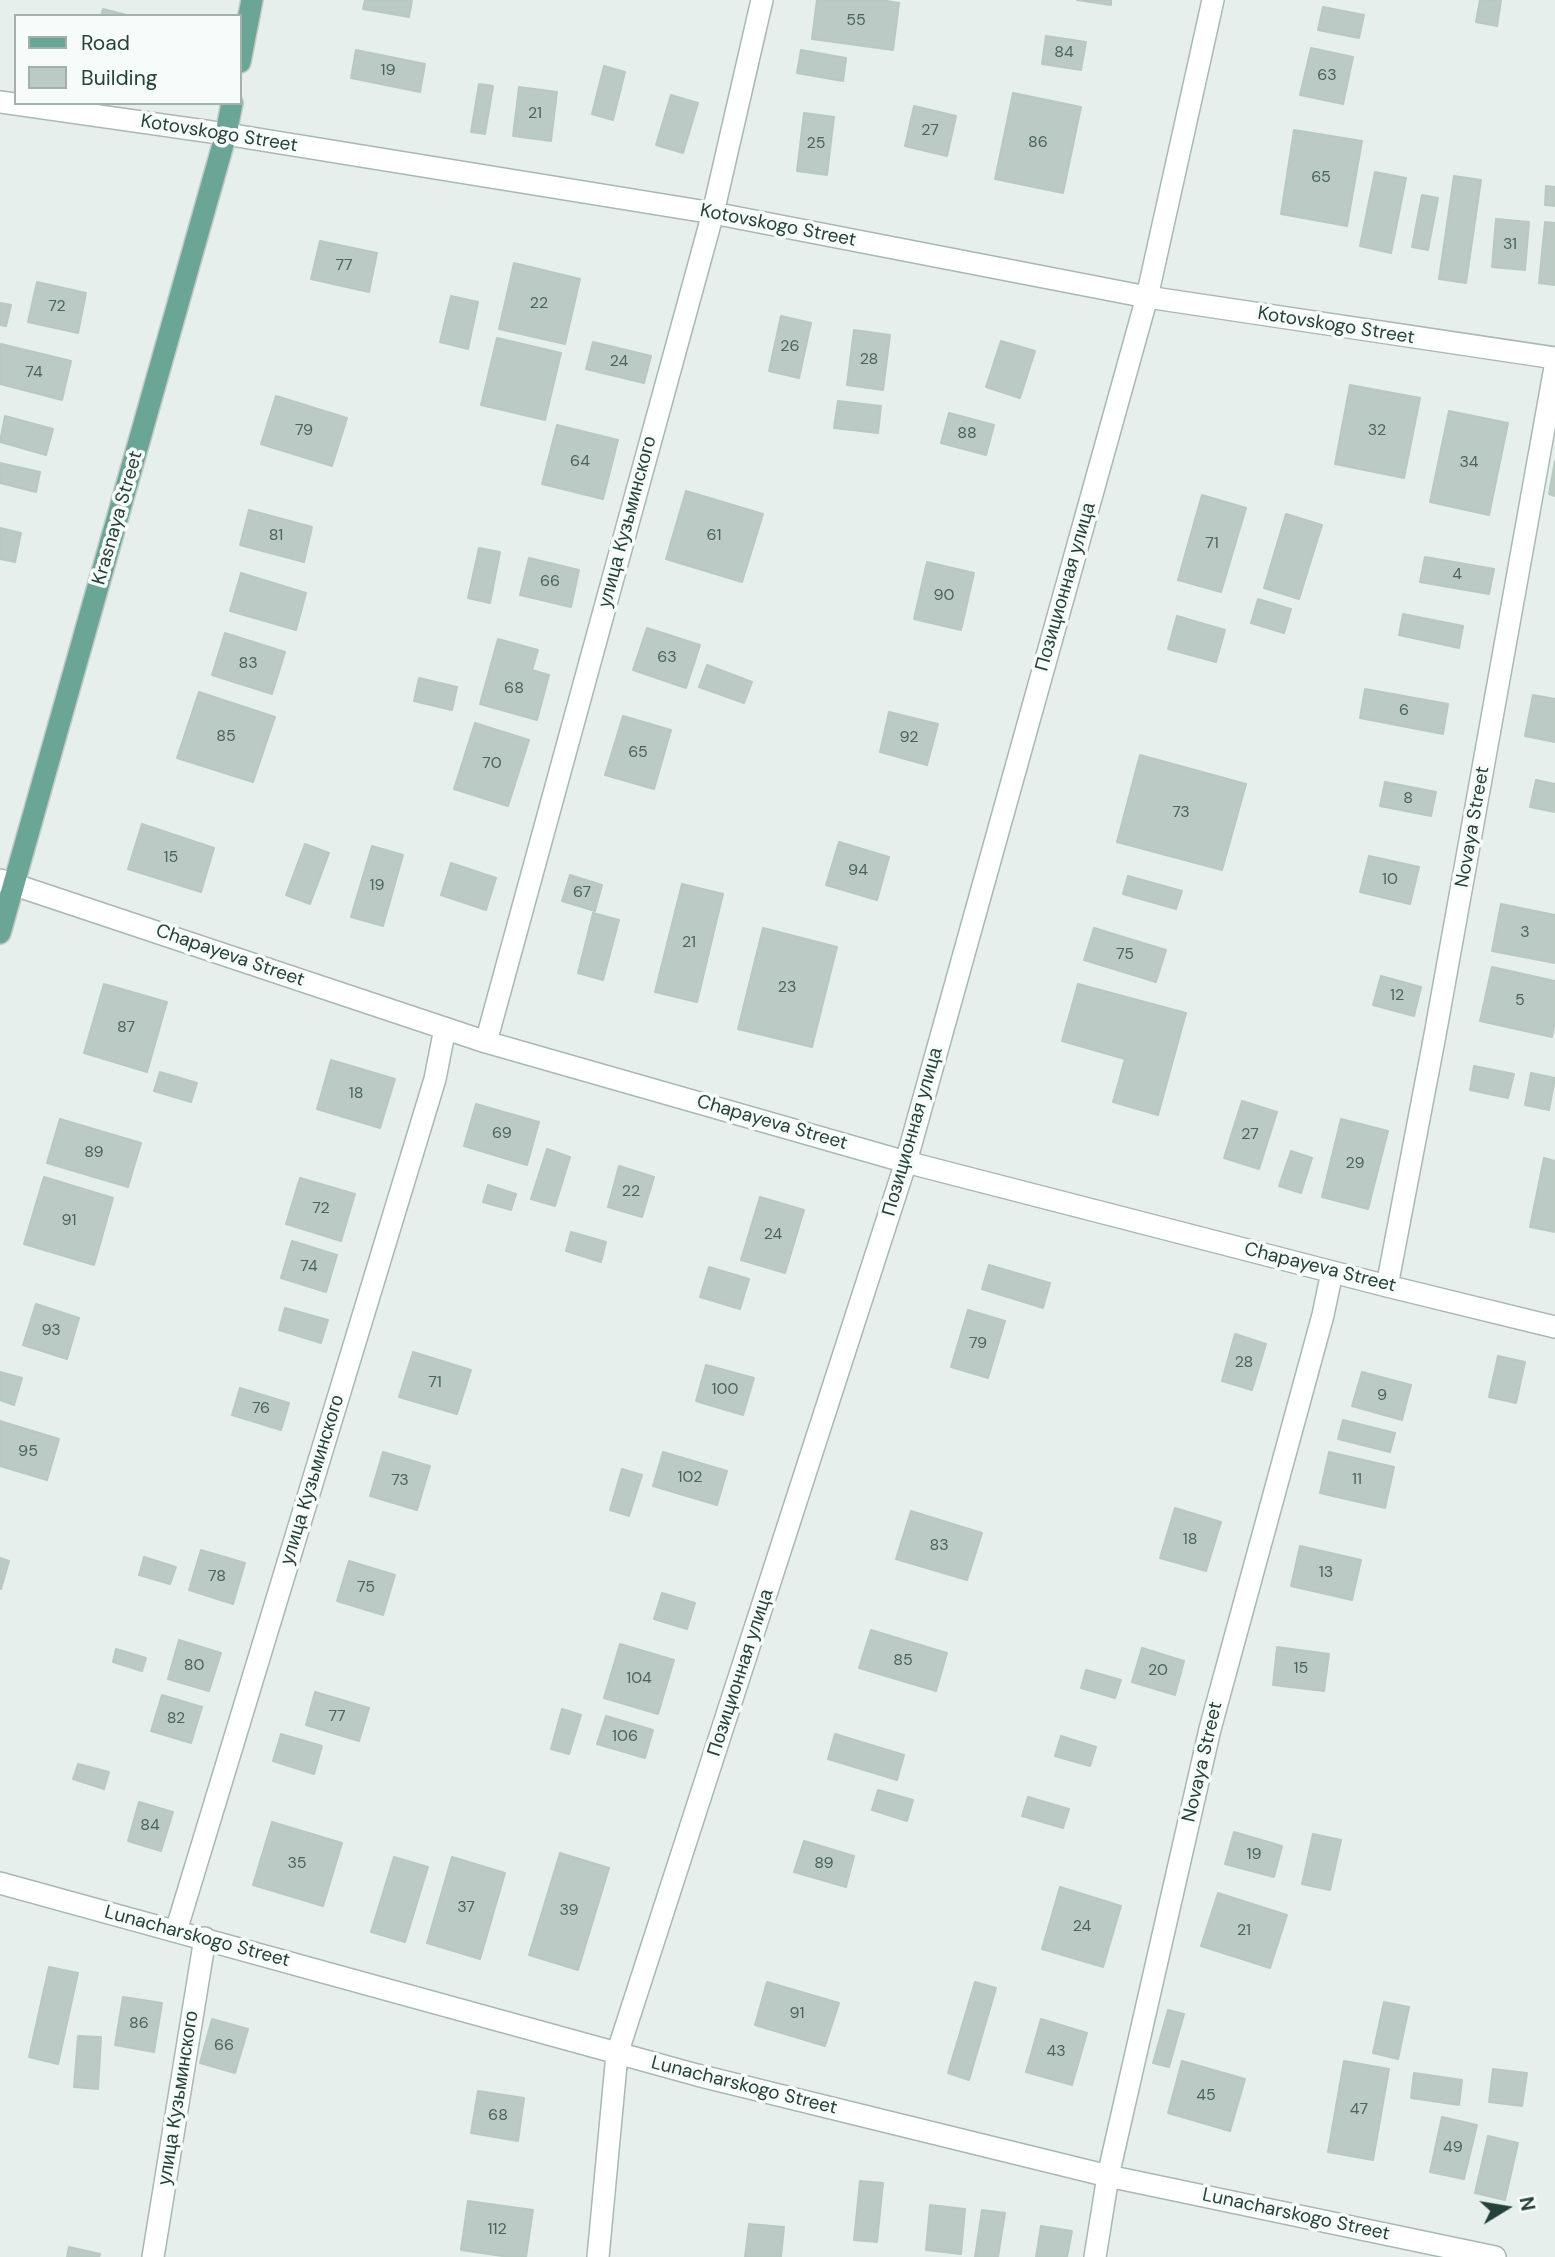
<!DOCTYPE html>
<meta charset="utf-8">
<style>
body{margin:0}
#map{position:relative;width:1555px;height:2257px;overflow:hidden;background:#e6efeb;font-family:"DM Sans",sans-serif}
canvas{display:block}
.legend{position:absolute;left:14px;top:14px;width:228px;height:91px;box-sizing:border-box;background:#f7fbf9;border:2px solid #a3b1ad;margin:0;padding:9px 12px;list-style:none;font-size:21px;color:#24423a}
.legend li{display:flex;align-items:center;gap:14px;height:35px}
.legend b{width:35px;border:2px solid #a3b1ad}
.north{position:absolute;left:1471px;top:2173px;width:70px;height:70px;-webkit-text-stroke:5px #f7fbf9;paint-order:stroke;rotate:79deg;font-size:19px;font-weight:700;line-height:28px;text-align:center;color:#24423a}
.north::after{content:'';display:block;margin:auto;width:24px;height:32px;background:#24423a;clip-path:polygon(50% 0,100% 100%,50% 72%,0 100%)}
</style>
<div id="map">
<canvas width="1555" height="2257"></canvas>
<ul class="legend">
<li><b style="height:9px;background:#6aa596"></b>Road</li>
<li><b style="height:19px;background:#bbcac4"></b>Building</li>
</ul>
<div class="north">N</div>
</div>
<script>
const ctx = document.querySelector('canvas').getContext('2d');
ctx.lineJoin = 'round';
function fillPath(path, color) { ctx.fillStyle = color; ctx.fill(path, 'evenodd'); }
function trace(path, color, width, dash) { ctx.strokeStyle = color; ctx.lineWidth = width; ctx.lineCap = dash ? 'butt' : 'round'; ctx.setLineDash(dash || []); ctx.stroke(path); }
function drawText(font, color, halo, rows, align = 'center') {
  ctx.font = font + ' "DM Sans",sans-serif'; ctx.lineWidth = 7; ctx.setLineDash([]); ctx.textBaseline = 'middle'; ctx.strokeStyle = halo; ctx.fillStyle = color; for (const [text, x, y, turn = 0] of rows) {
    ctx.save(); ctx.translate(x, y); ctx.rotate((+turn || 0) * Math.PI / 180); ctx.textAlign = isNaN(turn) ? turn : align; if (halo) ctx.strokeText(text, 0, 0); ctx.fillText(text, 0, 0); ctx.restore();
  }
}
const building = new Path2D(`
 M365 0H412L409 17 363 9Z
 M817 0H881L899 3 893 50 812 39Z
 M1077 0H1111V5Z
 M1480 0H1501L1497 26 1476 22Z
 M1323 7 1364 15 1359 38 1318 30Z
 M103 9 131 16H101Z
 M1046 36 1086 42 1081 70 1042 64Z
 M1311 48 1353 57 1343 104 1300 95Z
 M356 50 425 64 420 92 351 78Z
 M801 50 846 58 843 81 797 73Z
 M604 66 625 72 613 120 592 114Z
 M479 84 493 86 485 134 471 132Z
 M519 87 557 92 551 141 513 136Z
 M1013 93 1081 107 1063 193 995 179Z
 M671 95 698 103 683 153 656 145Z
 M914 106 956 116 947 156 905 146Z
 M804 113 834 117 827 175 797 171Z
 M1294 130 1362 141 1347 226 1281 214Z
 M1375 172 1406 178 1391 253 1360 246Z
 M1454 176 1481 180 1466 283 1439 279Z
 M1546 186 1555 187V206L1545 205Z
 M1422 195 1438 198 1428 250 1412 247Z
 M1496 219 1529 222 1525 270 1492 267Z
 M1545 222 1555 223V285L1539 283Z
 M320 241 377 253 369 292 311 279Z
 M514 263 580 279 565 344 499 329Z
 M37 282 86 293 78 333 28 322Z
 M451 296 478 302 468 349 440 342Z
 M0 303 11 305 6 326 0 325Z
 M781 316 811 323 799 378 769 371Z
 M854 330 890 335 883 390 847 385Z
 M497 338 561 353 545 420 481 405Z
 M1001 341 1035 351 1020 398 986 387Z
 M593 342 651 356 644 383 586 369Z
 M1 344 71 361 62 400 0 384Z
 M1350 385 1420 398 1404 478 1335 464Z
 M276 396 347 418 332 466 261 444Z
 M838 401 881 406 878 433 834 428Z
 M1449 411 1508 423 1489 515 1430 502Z
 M949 413 994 425 986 455 941 443Z
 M5 416 53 429 46 455 0 442Z
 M557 425 618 440 603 499 542 484Z
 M1555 461V496L1549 494Z
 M0 463 40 472 36 492 0 483Z
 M686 491 763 514 742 582 666 559Z
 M1202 495 1246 508 1221 592 1178 580Z
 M249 510 312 527 304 562 240 545Z
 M1286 514 1322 525 1299 599 1264 588Z
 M0 528 21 533 15 562 0 559Z
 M479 548 500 552 490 603 468 598Z
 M1425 557 1494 569 1489 594 1420 582Z
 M529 558 579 570 571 607 520 595Z
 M927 562 974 573 961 630 914 619Z
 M241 573 306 593 296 630 230 611Z
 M1258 599 1291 609 1284 633 1251 623Z
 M1403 614 1463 626 1459 648 1399 635Z
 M1177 616 1225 630 1216 662 1168 649Z
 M647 628 700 645 686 688 633 670Z
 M225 633 285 652 272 694 212 675Z
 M498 639 538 650 532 670 549 675 537 720 480 704Z
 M707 665 752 682 744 703 699 687Z
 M419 678 457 687 452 710 414 701Z
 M1365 689 1448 704 1443 734 1360 718Z
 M199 692 275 717 253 782 177 758Z
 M1533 695 1555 699V742L1525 736Z
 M889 712 938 724 927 765 880 752Z
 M623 716 671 730 654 789 605 775Z
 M475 723 529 740 508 806 454 789Z
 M1140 755 1246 784 1222 870 1117 842Z
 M1536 780 1555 784V812L1530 807Z
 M1385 782 1436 792 1431 816 1380 806Z
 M142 824 214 848 201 892 128 869Z
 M839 842 889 857 877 900 826 885Z
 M305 844 329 853 310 904 286 895Z
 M372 846 403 855 383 926 351 917Z
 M1369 856 1419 867 1410 904 1360 892Z
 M451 863 496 878 486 910 441 895Z
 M570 875 602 885 595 911 562 901Z
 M1128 876 1182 891 1176 909 1123 894Z
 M682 884 723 894 697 1002 655 992Z
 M1501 904 1555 915V963L1492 951Z
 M593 913 619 920 603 980 578 973Z
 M763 928 837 947 812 1047 738 1029Z
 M1094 928 1166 950 1156 982 1084 960Z
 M1492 967 1555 981V1021L1552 1037 1480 1021Z
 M1381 976 1421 987 1414 1016 1373 1005Z
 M104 984 167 1002 147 1072 84 1053Z
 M1078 984 1186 1013 1158 1115 1113 1102 1125 1059 1062 1041Z
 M331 1060 395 1079 380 1128 317 1109Z
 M1474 1066 1514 1074 1508 1098 1470 1090Z
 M160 1072 197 1083 191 1102 154 1091Z
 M1531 1073 1555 1078 1549 1110 1525 1105Z
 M1242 1101 1277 1112 1259 1169 1224 1158Z
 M476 1104 539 1122 527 1165 464 1146Z
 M60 1119 141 1143 128 1187 47 1163Z
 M1341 1119 1388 1131 1368 1209 1322 1197Z
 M547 1149 570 1157 555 1206 531 1199Z
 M1291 1151 1312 1158 1301 1193 1279 1186Z
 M1544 1158 1555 1161V1232L1530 1227Z
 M619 1166 654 1177 642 1217 608 1207Z
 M44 1177 113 1198 94 1265 24 1244Z
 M300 1178 355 1194 341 1241 286 1224Z
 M488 1185 516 1194 511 1210 483 1202Z
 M760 1197 804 1210 785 1273 741 1260Z
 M571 1232 606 1242 601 1262 566 1251Z
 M292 1241 337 1255 326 1292 281 1278Z
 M989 1265 1050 1283 1043 1308 982 1289Z
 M709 1267 749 1279 740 1309 700 1297Z
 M36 1304 79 1318 67 1359 23 1345Z
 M285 1308 328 1320 321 1343 279 1330Z
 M968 1310 1005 1321 988 1378 951 1367Z
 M1235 1334 1266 1344 1252 1390 1222 1381Z
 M413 1352 471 1370 457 1414 399 1397Z
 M1498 1356 1525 1362 1516 1403 1489 1397Z
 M706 1365 754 1378 743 1415 696 1401Z
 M0 1372 22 1378 14 1405 0 1400Z
 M1362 1372 1411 1385 1402 1420 1352 1406Z
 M240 1388 289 1403 281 1430 232 1415Z
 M1343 1420 1395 1433 1390 1452 1338 1439Z
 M0 1421 59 1439 47 1480 0 1466Z
 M383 1452 430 1466 417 1510 370 1496Z
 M663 1452 727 1471 717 1505 653 1486Z
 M1329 1452 1394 1467 1385 1508 1320 1493Z
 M622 1469 642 1475 629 1516 610 1510Z
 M1175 1508 1221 1522 1206 1571 1160 1558Z
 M911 1511 982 1533 967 1580 896 1559Z
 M1300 1546 1361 1560 1352 1600 1291 1586Z
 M201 1550 245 1563 233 1604 189 1590Z
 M144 1557 176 1567 170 1584 139 1575Z
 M0 1558 9 1561 1 1589 0 1588Z
 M349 1561 395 1575 383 1615 337 1601Z
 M662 1593 695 1603 687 1629 654 1619Z
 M871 1630 947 1653 936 1691 859 1668Z
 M179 1640 221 1653 209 1691 168 1679Z
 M620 1644 674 1660 658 1714 604 1698Z
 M1277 1647 1329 1654 1324 1691 1273 1685Z
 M1142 1648 1184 1661 1175 1695 1132 1682Z
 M116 1649 146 1658 142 1671 113 1662Z
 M1086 1670 1121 1680 1115 1698 1081 1688Z
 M315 1692 369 1708 359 1741 306 1725Z
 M162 1695 202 1707 191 1743 151 1731Z
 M562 1709 581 1715 569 1754 551 1749Z
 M606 1716 653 1730 645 1758 597 1744Z
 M281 1734 322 1746 314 1774 273 1761Z
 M835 1734 904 1755 897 1780 828 1759Z
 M1061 1736 1096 1747 1090 1766 1055 1756Z
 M78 1764 109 1772 104 1789 73 1779Z
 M878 1790 913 1800 907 1821 872 1810Z
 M1028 1797 1069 1809 1063 1828 1022 1816Z
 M139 1802 173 1812 161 1851 128 1841Z
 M272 1822 342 1843 323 1906 253 1885Z
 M1234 1832 1282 1846 1274 1877 1225 1864Z
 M1313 1834 1341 1840 1330 1890 1302 1884Z
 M804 1841 854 1856 846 1887 794 1872Z
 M560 1853 609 1868 578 1970 529 1955Z
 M394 1857 428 1867 405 1942 371 1932Z
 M452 1857 505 1873 480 1959 427 1943Z
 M1060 1887 1121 1906 1103 1967 1042 1949Z
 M1218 1893 1287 1915 1270 1968 1201 1946Z
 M49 1967 78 1973 58 2064 29 2057Z
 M767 1982 839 2003 825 2046 755 2025Z
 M975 1982 996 1988 969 2080 948 2073Z
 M123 1997 162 2003 154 2052 115 2045Z
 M1384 2002 1409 2007 1398 2059 1373 2053Z
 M1168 2010 1184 2014 1169 2067 1153 2063Z
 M212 2019 248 2029 235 2073 200 2063Z
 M1041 2019 1087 2033 1072 2085 1026 2072Z
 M78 2036 101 2037 98 2089 74 2087Z
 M1182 2061 1245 2079 1230 2131 1168 2113Z
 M1344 2061 1389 2069 1373 2160 1328 2152Z
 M1493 2069 1527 2073 1522 2106 1489 2102Z
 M1414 2073 1462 2080 1459 2105 1411 2098Z
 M478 2091 524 2098 518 2141 471 2133Z
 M1442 2117 1477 2125 1464 2179 1430 2172Z
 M1488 2136 1518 2143 1505 2200 1475 2193Z
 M860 2181 883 2183 877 2242 854 2240Z
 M468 2201 533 2210 526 2257H509L461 2250Z
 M930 2205 965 2209 961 2254 926 2250Z
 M982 2210 1005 2213 998 2257H975Z
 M749 2224 784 2227 781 2257H745Z
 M1041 2226 1072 2231 1067 2257H1036Z
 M69 2247 100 2254 99 2257H67Z`);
const minor = new Path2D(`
 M0 102 226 134 713 213 1147 297 1555 358
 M0 880 486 1042 906 1162 1387 1286 1555 1327
 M486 1042 713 213 762 0
 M1387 1286 1435 1035 1555 367
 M0 1883 697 2075 1108 2176 1495 2257
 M176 1931 435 1079 445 1028
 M153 2257 205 1938
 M598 2257 617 2054 906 1162 1147 297 1213 0
 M1095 2257 1108 2176 1210 1729 1323 1315 1332 1272`);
const major = new Path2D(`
 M240 62 252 0
 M0 933 226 134 232 103`);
const numberNames = [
 ["55",856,21],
 ["84",1064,53],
 ["19",388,71],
 ["63",1327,76],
 ["21",535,114],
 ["27",930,131],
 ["86",1038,143],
 ["25",816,144],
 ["65",1321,178],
 ["31",1510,245],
 ["77",344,266],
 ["22",539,304],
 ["72",57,307],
 ["26",790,347],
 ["28",869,360],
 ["24",619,362],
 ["74",34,373],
 ["79",304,431],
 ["32",1377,431],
 ["88",967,434],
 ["64",580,462],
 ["34",1469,463],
 ["81",276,536],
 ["61",714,536],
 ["71",1212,544],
 ["4",1457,575],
 ["66",550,582],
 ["90",944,596],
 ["63",667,658],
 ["83",248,664],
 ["68",514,689],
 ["6",1404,711],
 ["85",226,737],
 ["92",909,738],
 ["65",638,753],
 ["70",492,764],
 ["8",1408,799],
 ["73",1181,813],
 ["15",171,858],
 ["94",858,871],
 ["10",1390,880],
 ["19",377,886],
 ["67",582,893],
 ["3",1525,933],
 ["21",689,943],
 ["75",1125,955],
 ["23",787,988],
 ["12",1397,996],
 ["5",1520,1001],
 ["87",126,1028],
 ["18",356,1094],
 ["69",502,1134],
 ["27",1250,1135],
 ["89",94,1153],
 ["29",1355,1164],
 ["22",631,1192],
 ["72",321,1209],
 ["91",69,1221],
 ["24",773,1235],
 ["74",309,1267],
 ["93",51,1331],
 ["79",978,1344],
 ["28",1244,1363],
 ["71",435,1383],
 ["100",725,1390],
 ["9",1382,1396],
 ["76",261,1409],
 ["95",28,1452],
 ["102",690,1478],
 ["11",1357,1480],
 ["73",400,1481],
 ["18",1190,1540],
 ["83",939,1546],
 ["13",1326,1573],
 ["78",217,1577],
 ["75",366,1588],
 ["85",903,1661],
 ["80",194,1666],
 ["15",1301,1669],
 ["20",1158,1671],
 ["104",639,1679],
 ["77",337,1717],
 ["82",176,1719],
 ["106",625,1737],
 ["84",150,1826],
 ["19",1254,1855],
 ["35",297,1864],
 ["89",824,1864],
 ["37",466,1908],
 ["39",569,1911],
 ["24",1082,1927],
 ["21",1244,1931],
 ["91",797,2014],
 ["86",139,2024],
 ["66",224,2046],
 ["43",1056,2052],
 ["45",1206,2096],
 ["47",1359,2110],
 ["68",498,2116],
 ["49",1453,2148],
 ["112",497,2230]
];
const streetNames = [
 ["Kotovskogo Street",219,134,9],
 ["Kotovskogo Street",778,226,11],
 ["Kotovskogo Street",1336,326,9],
 ["Krasnaya Street",118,518,-74],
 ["улица Кузьминского",628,522,-75],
 ["Позиционная улица",1066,587,-74],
 ["Novaya Street",1473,827,-80],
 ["Chapayeva Street",230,956,19],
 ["Chapayeva Street",772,1123,16],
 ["Позиционная улица",913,1132,-74],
 ["Chapayeva Street",1320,1268,14],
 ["улица Кузьминского",313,1480,-73],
 ["Позиционная улица",741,1673,-72],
 ["Novaya Street",1203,1762,-77],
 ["Lunacharskogo Street",197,1937,15],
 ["Lunacharskogo Street",744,2086,14],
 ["улица Кузьминского",179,2098,-81],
 ["Lunacharskogo Street",1296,2215,12]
];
fillPath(building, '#bbcac4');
trace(building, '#b8c9c2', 2);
trace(minor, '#a8b8b2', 24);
trace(major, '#c2cac8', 24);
trace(minor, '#fff', 21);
trace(major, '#6aa596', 21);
drawText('16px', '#4a645c', null, numberNames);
drawText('19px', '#24423a', '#f7fbf9', streetNames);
</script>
